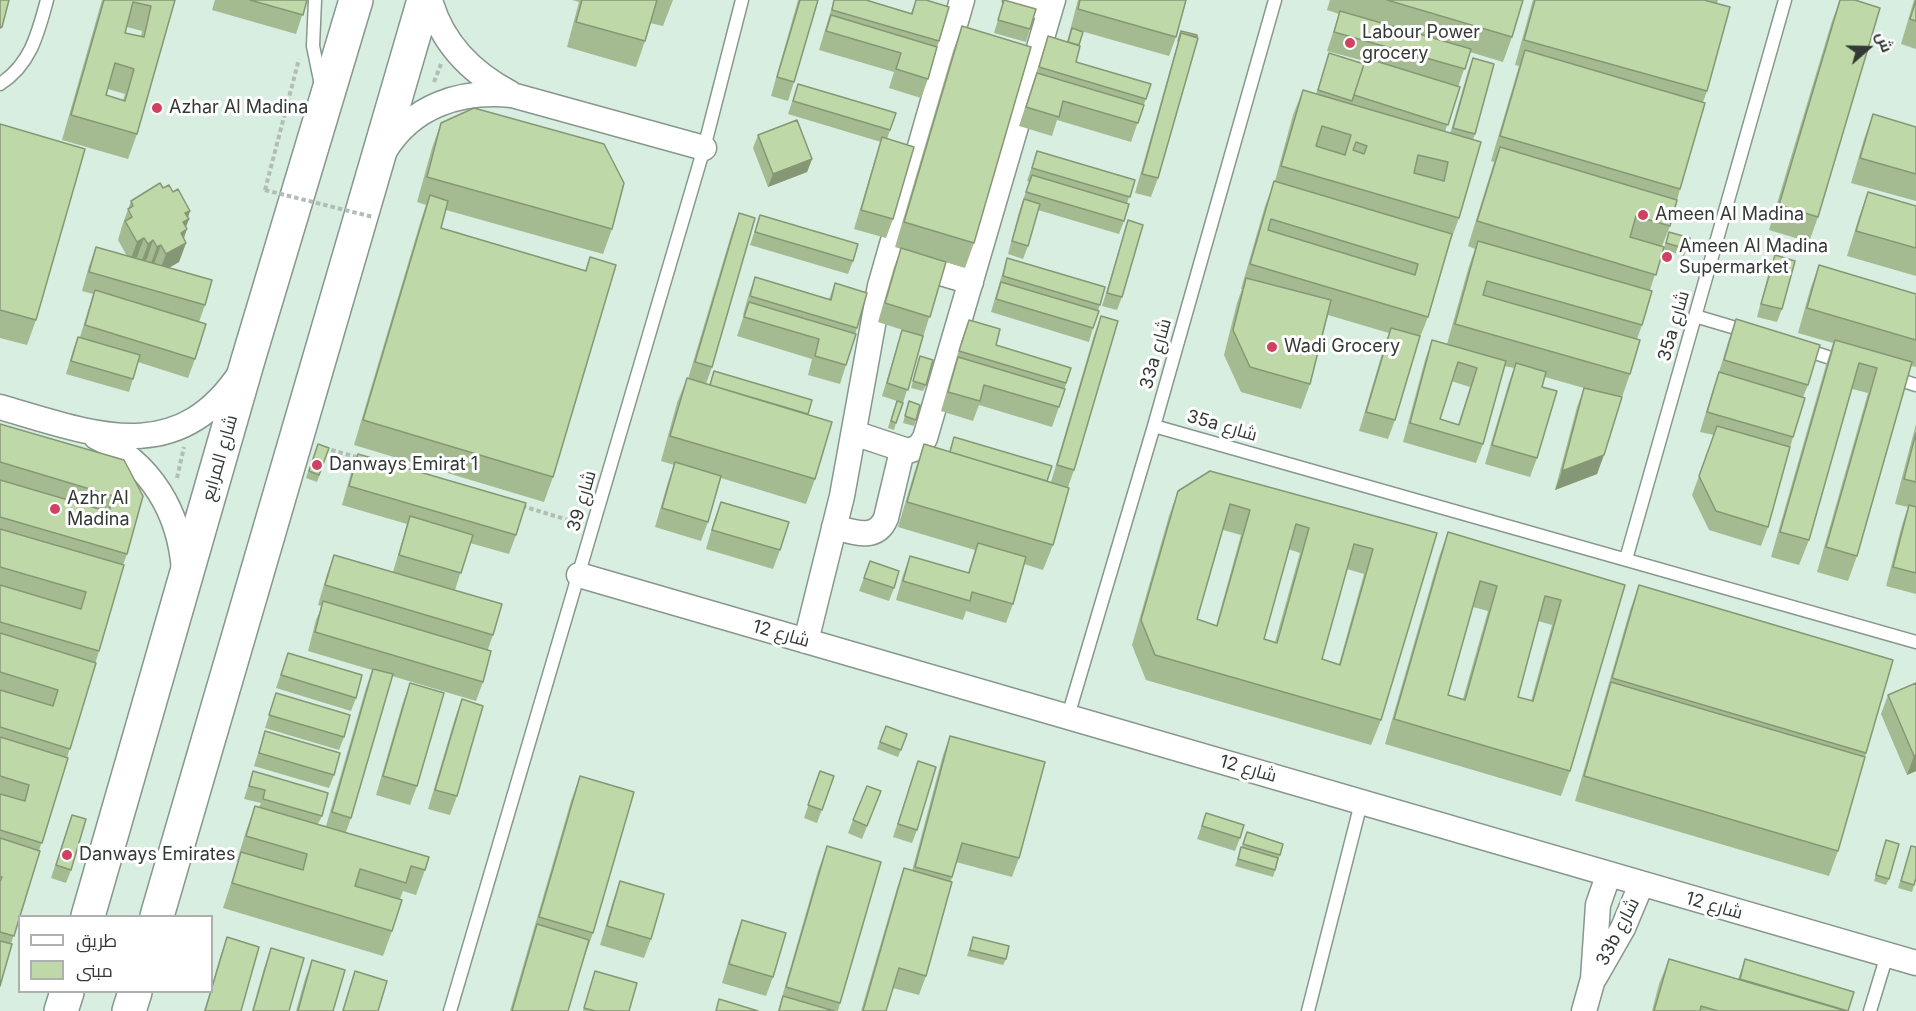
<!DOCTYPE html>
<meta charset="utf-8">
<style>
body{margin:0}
#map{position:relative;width:1916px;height:1011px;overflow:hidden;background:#e9f9ef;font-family:Inter,Cairo,sans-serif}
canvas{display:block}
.legend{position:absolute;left:18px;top:915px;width:195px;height:78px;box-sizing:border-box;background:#fff;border:2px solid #adb0ae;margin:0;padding:8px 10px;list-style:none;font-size:18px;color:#333935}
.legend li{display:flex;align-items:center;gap:12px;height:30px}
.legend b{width:30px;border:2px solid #adb0ae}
.north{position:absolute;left:1838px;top:18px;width:60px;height:60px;-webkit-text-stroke:4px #fff;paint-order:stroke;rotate:70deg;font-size:16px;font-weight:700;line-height:24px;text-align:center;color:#333935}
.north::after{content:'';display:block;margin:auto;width:21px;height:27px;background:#333935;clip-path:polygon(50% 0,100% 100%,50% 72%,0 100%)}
</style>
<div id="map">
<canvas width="1916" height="1011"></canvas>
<ul class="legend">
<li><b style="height:8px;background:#fff"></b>طريق</li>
<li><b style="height:16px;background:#bfd8a8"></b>مبنى</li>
</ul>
<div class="north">ش</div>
</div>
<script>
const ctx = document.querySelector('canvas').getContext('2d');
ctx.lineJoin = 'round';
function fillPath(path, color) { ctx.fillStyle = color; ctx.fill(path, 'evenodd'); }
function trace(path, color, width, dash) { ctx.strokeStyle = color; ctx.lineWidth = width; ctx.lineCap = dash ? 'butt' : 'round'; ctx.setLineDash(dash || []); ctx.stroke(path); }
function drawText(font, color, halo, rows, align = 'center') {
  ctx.font = font + ' Inter,Cairo,sans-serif'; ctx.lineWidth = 6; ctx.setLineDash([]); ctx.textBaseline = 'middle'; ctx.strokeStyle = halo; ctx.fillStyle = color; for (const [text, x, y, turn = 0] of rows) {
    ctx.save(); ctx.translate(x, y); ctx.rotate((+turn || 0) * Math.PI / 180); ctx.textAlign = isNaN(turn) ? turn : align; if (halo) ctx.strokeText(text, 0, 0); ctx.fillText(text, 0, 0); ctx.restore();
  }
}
const built = new Path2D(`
 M0 0H1916V1011H0ZM20 916H212V992H20Z`);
const path = new Path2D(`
 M434 82 441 64
 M265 190 299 59
 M324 448 360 458
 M177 478 184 447
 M522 506 578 523`);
const service = new Path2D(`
 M315 0 313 46 321 85
 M0 84C31 64 38 33 47 0
 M1695 316 1749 332
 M1803 349 1843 362
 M1891 377 1916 385
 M1154 426 1916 642
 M1626 559 1785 0
 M1068 716 1154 426 1275 0
 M450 1011 704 148 742 0
 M1308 1011 1361 803
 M1870 1011 1887 955`);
const minor = new Path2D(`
 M430 0C442 43 472 73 510 93
 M1015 0 1050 10
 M384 152C412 105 461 90 512 95L704 148
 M911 264 971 282
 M0 407C90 433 177 470 241 372
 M854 433 908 451 919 447 925 438 1053 0
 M96 437C151 463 180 512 184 571
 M834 527C853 532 876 542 886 518L902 451
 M579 575 1916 963
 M806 641 842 496 880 286 962 0
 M1595 977 1623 928 1641 885
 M1584 1011 1593 979 1598 905 1608 876`);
const secondary = new Path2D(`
 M88 916 248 360 356 0
 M157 916 424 0
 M61 1011 67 992
 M129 1011 135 992`);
const pathBridge = new Path2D(`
 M265 190 373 217`);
const wall = new Path2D(`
 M102 0H175L137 134 128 159 62 140ZM127 27 142 31 141 37 125 33ZM108 89 125 94 123 100 106 95Z
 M215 0H307L296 34 212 10Z
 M572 0H673L663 26 650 23 645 41 636 67 567 47 579 2Z
 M798 0H818L794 82 788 101 771 96Z
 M834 0H866L911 13 916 0 939 41 928 79 921 98 889 88 894 72 819 50Z
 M1004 0 1030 29 1026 42 994 33Z
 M1078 0H1186L1176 37 1169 56 1081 31 1079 45 1076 62 1151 84 1131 142 1057 120 1052 136 1019 126 1030 92 1048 36 1067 42Z
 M1330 0H1523L1512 37 1503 62 1470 52 1458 87 1445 132 1450 134 1468 71 1473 58 1475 134 1473 140 1459 218 1450 243 1428 317 1418 342 1395 420 1388 439 1359 431 1384 347 1389 333 1328 315 1310 384 1301 409 1241 392 1224 355 1237 303 1242 289H1241L1265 206 1275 181 1293 115 1303 90 1316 94 1329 53 1364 64V61L1327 51 1339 14 1327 10Z
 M1533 0H1718L1717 4 1707 91 1703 102 1680 189 1670 226 1662 246 1664 248 1669 232 1690 238 1684 256 1663 249 1650 290 1642 325 1637 339 1630 374 1622 397 1597 474 1555 490 1577 407 1584 388 1545 377 1542 387 1537 458 1530 477 1485 464 1509 382 1514 368 1504 366 1483 444 1476 463 1403 442 1425 360 1432 340 1447 344 1469 266 1475 249 1468 246 1494 162 1491 161 1519 66 1515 65ZM1451 381 1470 387 1458 425 1440 419Z
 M1840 0 1818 217 1809 242 1769 230 1832 21Z
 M1914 0H1916V49L1901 44Z
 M962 26 974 243 965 268 946 262 903 403 882 396 898 343 902 330 909 332 878 322 894 267 901 249 895 247 953 51Z
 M1181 31 1158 178 1151 197 1135 193Z
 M798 84 890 130 887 139 893 219 886 238 854 229 876 156 881 142 788 114Z
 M1873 114 1916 127V201L1851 183 1864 139Z
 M441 123 612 229 603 254 446 210 441 228 585 271 590 257 553 477 544 502 354 445 421 220 426 205 417 202 432 148Z
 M0 124 36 320 27 345 0 338Z
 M758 135 812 159 807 172 768 187 753 148Z
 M1037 151 1135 180 1127 203 1124 221 1119 234 1038 210 1028 246 1023 259 1008 254 1019 212 1029 182 1027 181Z
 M163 188 173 192 190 211 188 217 189 219 186 227 184 239 186 243 179 262 169 268 205 305 199 322 195 359 188 378 138 362 129 392 66 374 73 350 78 337H80L93 294 82 291 89 266 96 247 127 256 118 240 121 230V229L131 201Z
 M1868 192 1916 206V276L1847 256 1859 217Z
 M739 213 712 367 706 384 709 385 714 371 808 414 815 479 806 504 721 478 708 522 701 541 655 527 668 482 674 465 661 461 677 403 687 378 688 379 732 232Z
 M760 215 853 261 848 274 750 245Z
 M1128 220 1122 297 1117 310 1102 306Z
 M1775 255 1782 309 1777 322 1757 317 1770 268Z
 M1007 258 1105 287 1089 342 991 312 1003 271Z
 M1819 265 1916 294V367L1911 366 1857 556 1848 581 1817 572 1868 393 1852 389 1809 540 1799 565 1771 557 1826 365 1833 343 1798 333 1810 290Z
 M755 277 829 299 835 283 857 328 846 365 840 384 808 375 812 359 737 336 744 315H743L748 297Z
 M1101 316 1074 470 1068 487 1053 545 1043 570 1024 564 1013 604 1006 623 966 611 963 620 896 600 903 575 910 556 968 573 975 550 898 527 915 470 924 444 949 452 954 437 1051 482 1094 335Z
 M1736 319 1808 385 1803 397 1793 437 1768 527 1761 546 1709 530 1692 495 1714 435 1700 432 1712 392 1719 372 1729 339Z
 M969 320 996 345 1071 368 1059 407 1052 427 979 405 973 421 941 411 962 339Z
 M920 356 926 385 923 391 911 388Z
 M909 401 916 420 914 426 903 423Z
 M894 408 896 423 894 430 888 428Z
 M0 424 124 460 127 554 123 565 99 651 11 944 0 986Z
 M1916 424V594L1886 586 1902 525 1908 507 1895 504Z
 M318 444 329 448 317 482 306 478Z
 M358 454 516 535 509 554 470 543 455 590 493 635 488 649 483 682 476 701 392 676 351 818 346 832 425 870 416 895 403 891 400 899 392 931 383 956 223 908 238 862 237 861 246 831 255 806 259 807 261 803 244 799 253 771 322 816 318 824 326 826 366 688 372 670 308 651 316 620 322 606 318 605 327 574 334 555 393 572 407 524 342 505 351 473Z
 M1178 491 1437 533 1381 720 1371 745 1146 680 1132 645 1169 516ZM1223 530 1241 535 1216 626 1197 619ZM1288 549 1300 553 1275 642 1264 639ZM1347 569 1364 574 1339 664 1322 659Z
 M721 502 780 550 773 569 706 549 714 521Z
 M1448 532 1625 585 1570 771 1561 796 1385 744 1439 557ZM1473 607 1488 611 1463 699 1448 695ZM1538 621 1552 625 1531 701 1518 697Z
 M870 561 894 588 889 601 859 591Z
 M1639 585 1893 660 1838 851 1829 876 1575 801 1630 610Z
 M288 653 356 698 351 711 276 688Z
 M410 683 417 786 410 805 376 795 403 702Z
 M1916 683V771L1907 775 1881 714 1888 695Z
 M276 693 344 737 339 750 265 728Z
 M462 699 457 796 450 815 428 809 455 718Z
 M886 726 907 734 898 757 877 749Z
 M265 731 334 775 329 788 254 766Z
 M950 736 1019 858 1012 877 956 862 926 976 919 995 893 988 886 1011H861L897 888 904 868 912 871 943 755Z
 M918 761 917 830 912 843 893 837Z
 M820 771 834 776 817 823 804 818Z
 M580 776 593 933 584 958 568 1011H510L571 801Z
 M881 791 862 839 848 833 853 820Z
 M1206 813 1240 838 1235 851 1197 839Z
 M72 815 71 870 66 883 51 878Z
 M1247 832 1280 855 1273 877 1235 866Z
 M827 846 840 1003 838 1011H778L818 871Z
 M1884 846 1889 879 1886 885 1874 881Z
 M1911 846 1916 878 1912 892 1898 888Z
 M620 881 651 939 644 958 600 945 613 901Z
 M742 920 773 977 766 996 722 983 735 939Z
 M227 937 241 1011H204L210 992H212V985L220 957Z
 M973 937 1006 959 1003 965 967 956Z
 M271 948 289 1011H252L264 968Z
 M1669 959 1738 979 1745 959 1848 1011H1652L1659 984Z
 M312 960 333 1011H296L305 979Z
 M355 971 378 1011H342Z
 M595 971 629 1011H583Z`);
const shadedWall = new Path2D(`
 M812 159 807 172 768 187 773 174Z
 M190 211 187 220 189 219 184 231 187 229 181 246 186 243 179 262 159 273 166 254 185 213Z
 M144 238 137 257 130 261 137 242Z
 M153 240 147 259 141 263 148 244Z
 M161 245 154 264 150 266 157 247Z
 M1604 455 1597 474 1555 490 1562 471Z
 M1916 755V771L1907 775 1914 756Z`);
const building = new Path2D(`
 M0 0H9L2 27 0 28Z
 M104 0H175L137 134 71 115ZM133 2 151 6 144 37 125 33ZM115 63 134 69 125 101 106 95Z
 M250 0H307L303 15Z
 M582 0H657L645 41 576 22Z
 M800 0H818L794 82 777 77Z
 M834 0H866L912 14 916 0H926L949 7 939 41 832 10Z
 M1004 0 1036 9 1030 29 998 20Z
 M1080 0H1186L1176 37 1078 9Z
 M1387 0H1523L1512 37Z
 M1535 0H1704L1730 7 1707 91 1524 40Z
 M1840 0H1855L1880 8 1818 217 1779 205Z
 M1916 0V21L1910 19Z
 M1340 11 1471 49 1465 69 1334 32Z
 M831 15 937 47 928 79 896 69 901 53 826 31Z
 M962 26 1031 47 974 243 904 222Z
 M1072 28 1083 32 1079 45 1068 42Z
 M1181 31 1197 35V37L1181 33 1178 41Z
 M1181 33 1198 38 1158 178 1142 174Z
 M1048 36 1080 46 1076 62 1151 84 1146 99 1039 67Z
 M1525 50 1705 103 1680 189 1500 136Z
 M1329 53 1364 64 1352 101 1318 90Z
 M1366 58 1460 87 1448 125 1354 95Z
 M1473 58 1494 64 1475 134 1453 128Z
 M1037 73 1144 105 1138 123 1063 101 1059 117 1026 107Z
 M798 84 896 113 890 130 793 101Z
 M1303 90 1481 142 1459 218 1281 166ZM1322 126 1351 135 1345 155 1316 146ZM1356 142 1367 146 1364 154 1353 150ZM1418 155 1448 162 1444 181 1414 173Z
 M474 108 604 144 624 183 612 229 427 177 441 123Z
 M1873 114 1916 127V174L1860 158Z
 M797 120 812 159 773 174 758 135Z
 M0 124 85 149 36 320 0 310Z
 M882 137 914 147 893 219 861 210Z
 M1500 147 1677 200 1670 226 1636 216 1630 237 1664 247 1656 275 1477 221Z
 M1037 151 1135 180 1130 197 1032 168Z
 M1032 175 1129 204 1124 221 1026 192Z
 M1274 181 1452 234 1428 317 1250 264ZM1271 219 1418 264 1415 275 1268 230Z
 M160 183 163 188 169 185 173 192 178 189 190 211 185 213 189 219 183 222 187 229 181 233 186 243 166 254 161 245 157 247 153 240 148 244 144 238 137 242 125 221 132 217 128 209 133 206 131 201Z
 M1868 192 1916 206V248L1856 231Z
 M430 195 448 201 441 228 586 271 590 257 616 265 553 477 363 420Z
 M1024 199 1040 204 1028 246 1012 241Z
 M739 213 755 218 712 367 695 362Z
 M760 215 858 244 853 261 755 232Z
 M1128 220 1143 225 1122 297 1107 293Z
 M1669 232 1690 238 1687 249 1666 243Z
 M1478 241 1652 291 1642 325 1487 281 1483 295 1640 340 1630 374 1455 324Z
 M96 247 212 280 205 305 89 272Z
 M901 248 946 262 930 317 885 303Z
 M1775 255 1795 261 1782 309 1761 304Z
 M1007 258 1105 287 1100 305 1003 276Z
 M1819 265 1916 294V340L1807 308Z
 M755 277 831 300 835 283 867 293 857 328 750 296Z
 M1246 278 1331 300 1310 384 1250 367 1233 330Z
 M1001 282 1099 311 1093 328 996 299Z
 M95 290 206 324 195 359 85 325Z
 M749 302 856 334 846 365 815 356 819 339 744 317Z
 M1101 316 1118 321 1074 470 1057 465Z
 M1736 319 1820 345 1808 385 1724 360Z
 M969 320 1000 329 996 345 1071 368 1066 383 959 351Z
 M1391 328 1420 336 1395 420 1366 412Z
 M902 330 923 336 908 390 887 383Z
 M78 337 140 355 133 379 71 361Z
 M1432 340 1506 361 1483 444 1410 423ZM1458 362 1477 368 1459 425 1440 419Z
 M1835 340 1912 362 1857 556 1826 547 1877 368 1859 363 1809 540 1780 532Z
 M920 356 933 360 926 385 913 381Z
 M958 357 1065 389 1059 407 984 385 980 401 948 392Z
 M1516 363 1546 372 1542 387 1557 391 1537 458 1492 445Z
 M714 371 812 400 808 414 710 385Z
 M1719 372 1805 398 1793 437 1707 412Z
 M687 378 832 422 815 479 670 436Z
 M1584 388 1622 397 1604 455 1562 471Z
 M897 401 903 403 896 423 891 421Z
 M909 401 920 405 916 420 905 416Z
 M0 424 124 460 143 496 127 554 0 517V480L109 512 113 496 0 462Z
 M1717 426 1790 447 1768 527 1716 511 1699 476Z
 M1916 433V482L1904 479Z
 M954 437 1052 466 1047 481 950 452Z
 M318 444 329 448 319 475 309 471Z
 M924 444 1069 488 1053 545 907 502Z
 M358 454 526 503 516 535 349 486Z
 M675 462 721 476 708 522 662 508Z
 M1210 471 1437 533 1381 720 1155 655 1141 620 1178 491ZM1230 504 1250 510 1217 626 1197 619ZM1296 524 1309 528 1277 643 1264 639ZM1354 544 1373 549 1340 665 1322 659Z
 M721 502 789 522 780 550 712 530Z
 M1909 505 1916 507V573L1893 567Z
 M410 516 473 535 461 573 399 555Z
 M0 529 124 565 99 651 0 622V585L81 609 86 592 0 567Z
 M1448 532 1625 585 1570 771 1394 719ZM1480 581 1497 586 1465 700 1448 695ZM1545 596 1561 600 1533 701 1518 697Z
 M978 543 1026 557 1013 604 972 592 970 601 903 581 910 556 969 573Z
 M334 555 502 604 493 635 325 585Z
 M870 561 899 571 894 588 864 578Z
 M1639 585 1893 660 1866 753 1612 678Z
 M323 601 491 651 483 682 315 632Z
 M0 633 96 663 70 749 0 727V690L53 706 58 690 0 672Z
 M288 653 362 675 356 698 281 675Z
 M373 669 393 674 351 818 332 812Z
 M1611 682 1865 757 1838 851 1584 776Z
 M410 683 444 693 417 786 383 776Z
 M1916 683V755L1914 756 1888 695Z
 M276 693 350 715 344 737 269 715Z
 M462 699 483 706 457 796 435 790Z
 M886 726 907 734 901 750 880 742Z
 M265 731 340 753 334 775 259 753Z
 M950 736 1045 762 1019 858 962 843 952 877 915 867Z
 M0 737 68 758 42 843 0 830V794L25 801 29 785 0 776Z
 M918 761 936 767 917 830 898 824Z
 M253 771 328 793 322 816 263 799 265 790 249 786Z
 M820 771 834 776 822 810 808 805Z
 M580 776 634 792 593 933 539 917Z
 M867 786 881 791 867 826 853 820Z
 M255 806 429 857 425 870 411 866 406 883 360 869 355 886 402 900 392 931 232 883 241 852 303 870 307 854 246 836Z
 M1206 813 1244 825 1240 838 1202 826Z
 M72 815 86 819 71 870 56 865Z
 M1247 832 1283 844 1280 855 1243 844Z
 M0 838 40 851 20 916 14 936 0 932V882L2 877H0Z
 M1886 840 1899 844 1889 879 1876 875Z
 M827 846 881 862 840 1003 786 987Z
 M1911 846 1916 847V878L1914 885 1901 881Z
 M1241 847 1278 858 1275 870 1238 859Z
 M904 868 952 882 926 976 899 968 886 1011H863Z
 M620 881 664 894 651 939 607 926Z
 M742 920 786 933 773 977 729 964Z
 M537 924 589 940 568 1011H512Z
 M227 937 259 947 241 1011H205Z
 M973 937 1009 946 1006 959 970 950Z
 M0 941 12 944 0 986Z
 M271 948 304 958 289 1011H253Z
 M1669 959 1846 1011H1718L1701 1006 1700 1011H1654Z
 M1745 959 1854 992 1848 1011 1740 979Z
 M312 960 345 970 333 1011H298Z
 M355 971 387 981 378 1011H343Z
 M595 971 637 983 629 1011H595L584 1008Z
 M783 996 834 1011H779Z
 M719 999 758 1011H716Z`);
const markers = [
 [1350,43,6,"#d14160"],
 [157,108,6,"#d14160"],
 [1643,215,6,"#d14160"],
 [1667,257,6,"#d14160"],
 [1272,347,6,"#d14160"],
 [317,465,6,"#d14160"],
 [55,509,6,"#d14160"],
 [67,855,6,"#d14160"]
];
const poiNames = [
 ["Labour Power",1362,33],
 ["grocery",1362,54],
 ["Azhar Al Madina",169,108],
 ["Ameen Al Madina",1655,215],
 ["Ameen Al Madina",1679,247],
 ["Supermarket",1679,268],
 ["Wadi Grocery",1284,347],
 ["Danways Emirat 1",329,465],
 ["Azhr Al",67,499],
 ["Madina",67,520],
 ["Danways Emirates",79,855]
];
const streetNames = [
 ["35a شارع",1674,326,-74],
 ["33a شارع",1156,354,-74],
 ["35a شارع",1222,426,16],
 ["شارع المرابع",220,458,-74],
 ["شارع 39",582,501,-74],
 ["شارع 12",781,634,16],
 ["شارع 12",1248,769,16],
 ["شارع 12",1714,906,16],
 ["33b شارع",1618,932,-63]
];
fillPath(built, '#d7eee0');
trace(service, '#88978e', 15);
trace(minor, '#88978e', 27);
trace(secondary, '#88978e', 36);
trace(path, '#b1beb6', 4, [4.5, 3]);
trace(service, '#fff', 12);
trace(minor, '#fff', 24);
trace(secondary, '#fff', 33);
trace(pathBridge, '#b1beb6', 4, [4.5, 3]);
fillPath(wall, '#a4ba90');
fillPath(shadedWall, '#869776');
fillPath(building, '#bfd8a8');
trace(building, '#869776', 1.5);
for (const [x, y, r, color] of markers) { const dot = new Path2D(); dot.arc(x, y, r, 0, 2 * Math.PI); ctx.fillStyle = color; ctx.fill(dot); trace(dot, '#fff', 2); }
drawText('18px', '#333935', '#fff', poiNames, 'left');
drawText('18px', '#333935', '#fff', streetNames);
</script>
